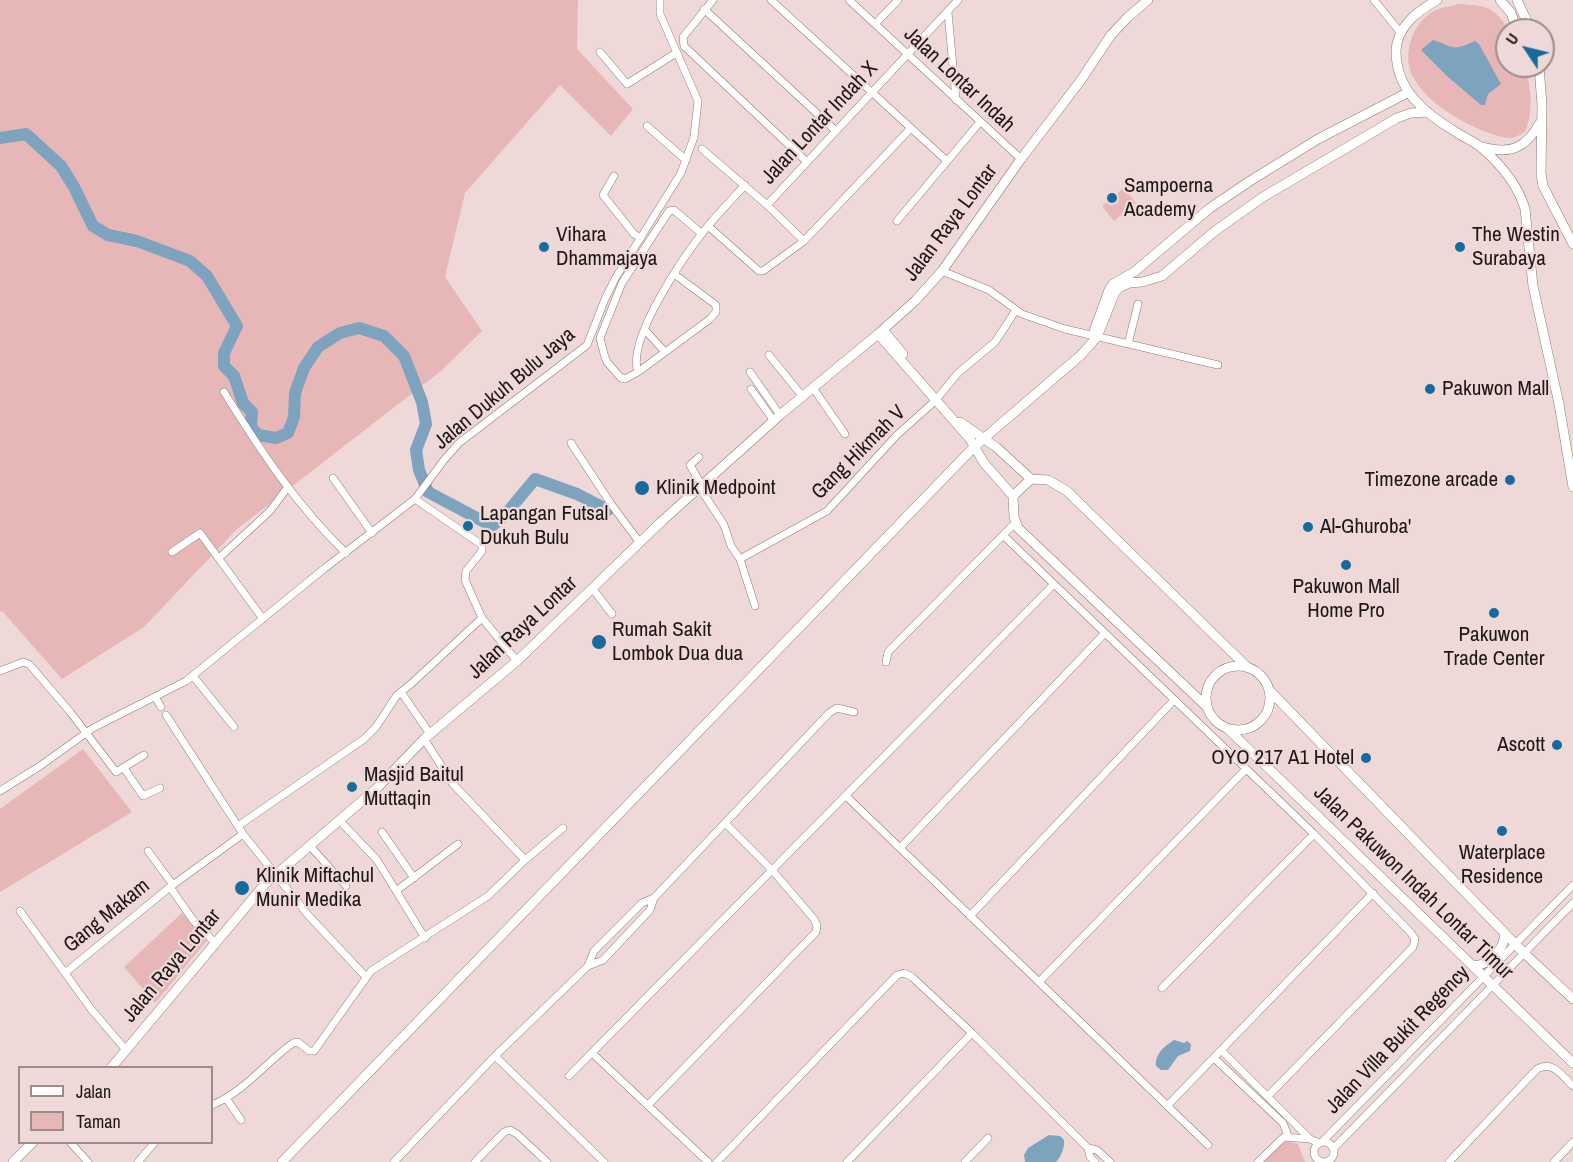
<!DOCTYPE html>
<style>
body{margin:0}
#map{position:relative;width:1573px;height:1162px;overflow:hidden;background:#efd8d8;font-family:"Archivo Narrow",sans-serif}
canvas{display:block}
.legend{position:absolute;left:18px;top:1066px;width:195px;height:78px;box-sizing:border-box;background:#efd8d8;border:2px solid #9b8b8b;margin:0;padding:8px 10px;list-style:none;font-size:18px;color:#1e1717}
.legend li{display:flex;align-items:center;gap:12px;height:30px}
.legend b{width:30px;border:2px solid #9b8b8b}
.north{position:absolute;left:1495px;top:18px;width:60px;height:60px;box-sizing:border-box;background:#efd8d8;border:2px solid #9b8b8b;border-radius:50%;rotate:305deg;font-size:16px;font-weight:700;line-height:24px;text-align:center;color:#1e1717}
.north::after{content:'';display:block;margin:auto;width:21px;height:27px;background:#176b9c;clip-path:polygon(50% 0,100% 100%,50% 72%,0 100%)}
</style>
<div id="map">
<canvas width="1573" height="1162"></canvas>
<ul class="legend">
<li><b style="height:8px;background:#fff"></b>Jalan</li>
<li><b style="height:16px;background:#e7b7b7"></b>Taman</li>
</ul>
<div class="north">U</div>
</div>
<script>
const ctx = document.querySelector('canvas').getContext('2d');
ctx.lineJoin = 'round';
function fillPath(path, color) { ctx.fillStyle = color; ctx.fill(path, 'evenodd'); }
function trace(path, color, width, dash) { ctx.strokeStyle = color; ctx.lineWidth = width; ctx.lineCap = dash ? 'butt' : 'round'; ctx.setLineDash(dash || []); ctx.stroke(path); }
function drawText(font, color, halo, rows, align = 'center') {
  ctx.font = font + ' "Archivo Narrow",sans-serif'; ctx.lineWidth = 4.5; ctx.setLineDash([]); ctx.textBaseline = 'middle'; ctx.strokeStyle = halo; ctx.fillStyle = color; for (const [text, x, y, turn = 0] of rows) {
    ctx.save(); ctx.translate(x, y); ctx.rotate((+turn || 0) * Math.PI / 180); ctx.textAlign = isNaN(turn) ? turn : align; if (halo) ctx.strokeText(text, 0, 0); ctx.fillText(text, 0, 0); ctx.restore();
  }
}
const green = new Path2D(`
 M0 0H578L577 49 633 109 611 136 560 85 465 193 445 277 482 331 441 371 237 529 144 627 62 679 2 611 0 612Z
 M1459 4C1487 6 1493 6 1509 30H1507V66H1525C1531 89 1534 110 1525 132 1521 134 1516 137 1512 138 1503 139 1490 133 1481 130 1456 119 1427 102 1413 77 1401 53 1413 21 1436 10 1443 7 1452 6 1459 4Z
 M1124 188 1136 203 1114 221 1102 206Z
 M83 749 132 812 0 892V809Z
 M182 913 208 939 155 1003 124 967Z
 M1284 1141 1298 1144 1305 1162H1261Z`);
const water = new Path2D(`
 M1433 40C1455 47 1451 52 1475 41L1479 44 1501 84 1488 94 1485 105H1481L1447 76 1421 50Z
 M1174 1040 1184 1043 1187 1041 1191 1044 1190 1051 1178 1056 1168 1070H1161L1156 1066C1155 1053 1165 1046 1174 1040Z
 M1049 1135 1060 1136 1064 1140C1065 1147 1061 1157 1056 1162H1025L1024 1155 1028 1148Z`);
const river = new Path2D(`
 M0 138 26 134 61 166 74 187 93 226 108 235 137 241 190 261 207 276 237 326 224 353V366L234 376 243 403 252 412 251 427 258 435 276 438 288 433 294 417 295 393 304 368 318 347 340 333 359 328 384 336 404 356 422 402 426 424 416 450 419 470 428 492 492 526 505 515 535 479 577 494 608 510`);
const street = new Path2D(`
 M713 0 683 37 684 46 807 162
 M771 0 947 161
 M849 0 1021 159
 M1374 0 1400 32
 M704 9 836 131
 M948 12 956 100
 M875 24 898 0
 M600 52 627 84 676 53
 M647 126 686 160
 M702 149 767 205 804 241
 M614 176 603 195 634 234 641 238
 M767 205 958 0
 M897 221 980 122
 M708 226 759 271H763L804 241 911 128
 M942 271 989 290 1022 314 1065 329 1218 365
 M674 274 716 305V312L710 319 638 372 625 379 621 378 607 362 604 354 600 338 622 283 669 211 674 210 702 234
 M645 330 665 352
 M1128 344 1138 304
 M769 355 803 397
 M638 372C626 339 686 253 707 227 719 213 732 199 745 185
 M750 372 780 415
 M813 388 845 434
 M751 389 774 421
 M224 392C260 450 297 506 346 553
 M571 443 611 504 640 543
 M699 457 690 465 702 486
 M333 478 372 533
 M700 488 724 525 731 546 740 559 755 606
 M415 499 482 545V551L466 571 465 580 482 618 517 661
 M1003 535 1314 834 1411 933 1415 939 1413 947 1268 1096
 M172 552 200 533 263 619
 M219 558 270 511 287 488
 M740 559 827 511 897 435 935 401 958 373 995 342 1016 310
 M592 588 612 614
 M886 662 888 652 1014 524 1018 528
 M0 671 23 662 29 664 71 713 116 772 144 755
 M193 676 234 727
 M401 692 430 734
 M155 697 161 707
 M166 715 243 834 308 915 366 977
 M424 739 453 784 525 860
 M124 768 143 796 160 788
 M0 791 40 766 93 728 186 681 325 568 415 499 444 460 459 443 587 345 605 299 616 277 681 173 694 137 698 101 660 14V0
 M846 796 1208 1145
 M340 821 377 860 425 938
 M238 826 364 739 376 727 397 695 411 684 482 618
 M382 832 414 878
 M310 846 346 886
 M900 848 1105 633
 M148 851 173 885
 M170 887 193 920 215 943
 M396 891 458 844
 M20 911 91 1009 126 1050
 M970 916 1174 700
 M588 966 603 960 650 910 654 898 829 713 837 708 854 712
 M66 972 170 887 243 834
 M1039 982 1246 769
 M1162 988 1314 834
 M1221 1050 1310 1139
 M592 1053 708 1162
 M495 1056 604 1162
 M1214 1058 1283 1123 1288 1136
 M569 1076 1054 584
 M226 1098 241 1120
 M212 1105C244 1092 265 1063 293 1043L298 1042 309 1051H314L371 971 488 896 525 860 563 828
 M648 1105 816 932 817 926 814 919 772 870 725 823
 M1167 1106 1373 893
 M70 1142 88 1162
 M1322 1142 1573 885
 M1314 1152a10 10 0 1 1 20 0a10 10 0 1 1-20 0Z
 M1333 1149 1573 903
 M138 1162 155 1142
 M394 1162 495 1056 588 966 594 951 642 903 654 898
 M475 1162 504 1132 510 1130 517 1134 547 1162
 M717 1162 897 975 904 973 912 977 972 1033 1088 1148
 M847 1162 972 1033
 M965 1162 988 1138
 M1095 1162 1090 1157 1088 1148 1097 1150 1110 1162
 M1258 1162 1284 1137 1310 1139 1319 1143
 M1449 1162 1537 1069C1553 1060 1562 1076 1573 1086
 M1554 1162 1573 1142`);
const secondary = new Path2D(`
 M1437 0C1418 11 1397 26 1396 51 1396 90 1424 113 1456 132 1464 138 1476 142 1483 149 1501 165 1518 185 1525 209L1533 286 1559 404 1573 487
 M1500 0 1511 13 1517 30
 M1517 0 1531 30
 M1539 66 1542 105 1541 173 1543 186 1573 244
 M1483 147C1512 155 1526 147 1540 123
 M883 330 903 354
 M1094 331 1109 290 1113 284 1134 272 1210 208 1250 181 1318 139 1407 93
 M878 334 970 439 984 463 1013 496 1014 517 1018 528 1207 707
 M960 422 996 447 1031 479 1048 480 1067 491 1247 667
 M1013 496 1031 479
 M1206 698a32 32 0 1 1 64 0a32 32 0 1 1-64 0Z
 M1269 690 1524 953 1573 999
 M1228 729 1573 1063
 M1473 966C1490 965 1504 950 1505 933
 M111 1068 265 884 377 788 424 739 517 661 662 521 780 415 878 334 915 301 942 271 1021 159 1081 80 1111 35 1128 17 1148 0
 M13 1162 33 1142
 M282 1162 975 446 1081 355 1097 337 1115 292 1119 288 1129 283 1142 282 1162 276 1215 231 1263 197 1397 118 1411 113 1428 112`);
const markers = [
 [1112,198,6,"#176b9c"],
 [544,247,6,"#176b9c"],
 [1460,247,6,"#176b9c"],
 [1430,389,6,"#176b9c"],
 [1510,480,6,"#176b9c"],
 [642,488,8,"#176b9c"],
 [468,526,6,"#176b9c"],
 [1308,527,6,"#176b9c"],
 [1346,565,6,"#176b9c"],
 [1494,613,6,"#176b9c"],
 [599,642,8,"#176b9c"],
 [1557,745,6,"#176b9c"],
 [1366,758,6,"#176b9c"],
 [352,787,6,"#176b9c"],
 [1502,831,6,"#176b9c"],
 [242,888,8,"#176b9c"]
];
const streetNames = [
 ["Jalan Lontar Indah",959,80,43],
 ["Jalan Lontar Indah X",820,123,-47],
 ["Jalan Raya Lontar",951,223,-53],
 ["Jalan Dukuh Bulu Jaya",505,389,-40],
 ["Gang Hikmah V",859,453,-45],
 ["Jalan Raya Lontar",523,628,-43],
 ["Jalan Pakuwon Indah Lontar Timur",1413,883,44],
 ["Gang Makam",107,916,-39],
 ["Jalan Raya Lontar",172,966,-50],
 ["Jalan Villa Bukit Regency",1398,1040,-46]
];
const poiNames = [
 ["Sampoerna",1124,186],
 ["Academy",1124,210],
 ["Vihara",556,235],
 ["Dhammajaya",556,259],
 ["The Westin",1472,235],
 ["Surabaya",1472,259],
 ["Pakuwon Mall",1442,389],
 ["Timezone arcade",1498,480,"right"],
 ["Klinik Medpoint",656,488],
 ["Lapangan Futsal",480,514],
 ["Dukuh Bulu",480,538],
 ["Al-Ghuroba'",1320,527],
 ["Pakuwon Mall",1346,587,"center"],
 ["Home Pro",1346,611,"center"],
 ["Rumah Sakit",612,630],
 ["Lombok Dua dua",612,654],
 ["Pakuwon",1494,635,"center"],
 ["Trade Center",1494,659,"center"],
 ["Ascott",1545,745,"right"],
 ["OYO 217 A1 Hotel",1354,758,"right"],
 ["Masjid Baitul",364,775],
 ["Muttaqin",364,799],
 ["Waterplace",1502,853,"center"],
 ["Residence",1502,877,"center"],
 ["Klinik Miftachul",256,876],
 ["Munir Medika",256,900]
];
fillPath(green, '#e7b7b7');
fillPath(water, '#7da3bf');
trace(river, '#7da3bf', 12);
trace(street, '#8d7978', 8);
trace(secondary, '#8d7978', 10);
trace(street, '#fff', 7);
trace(secondary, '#fff', 9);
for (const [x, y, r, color] of markers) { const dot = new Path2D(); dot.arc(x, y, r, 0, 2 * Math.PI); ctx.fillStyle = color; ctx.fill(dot); trace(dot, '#efd8d8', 2); }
drawText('21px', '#1e1717', '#efd8d8', streetNames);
drawText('21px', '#1e1717', '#efd8d8', poiNames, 'left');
</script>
